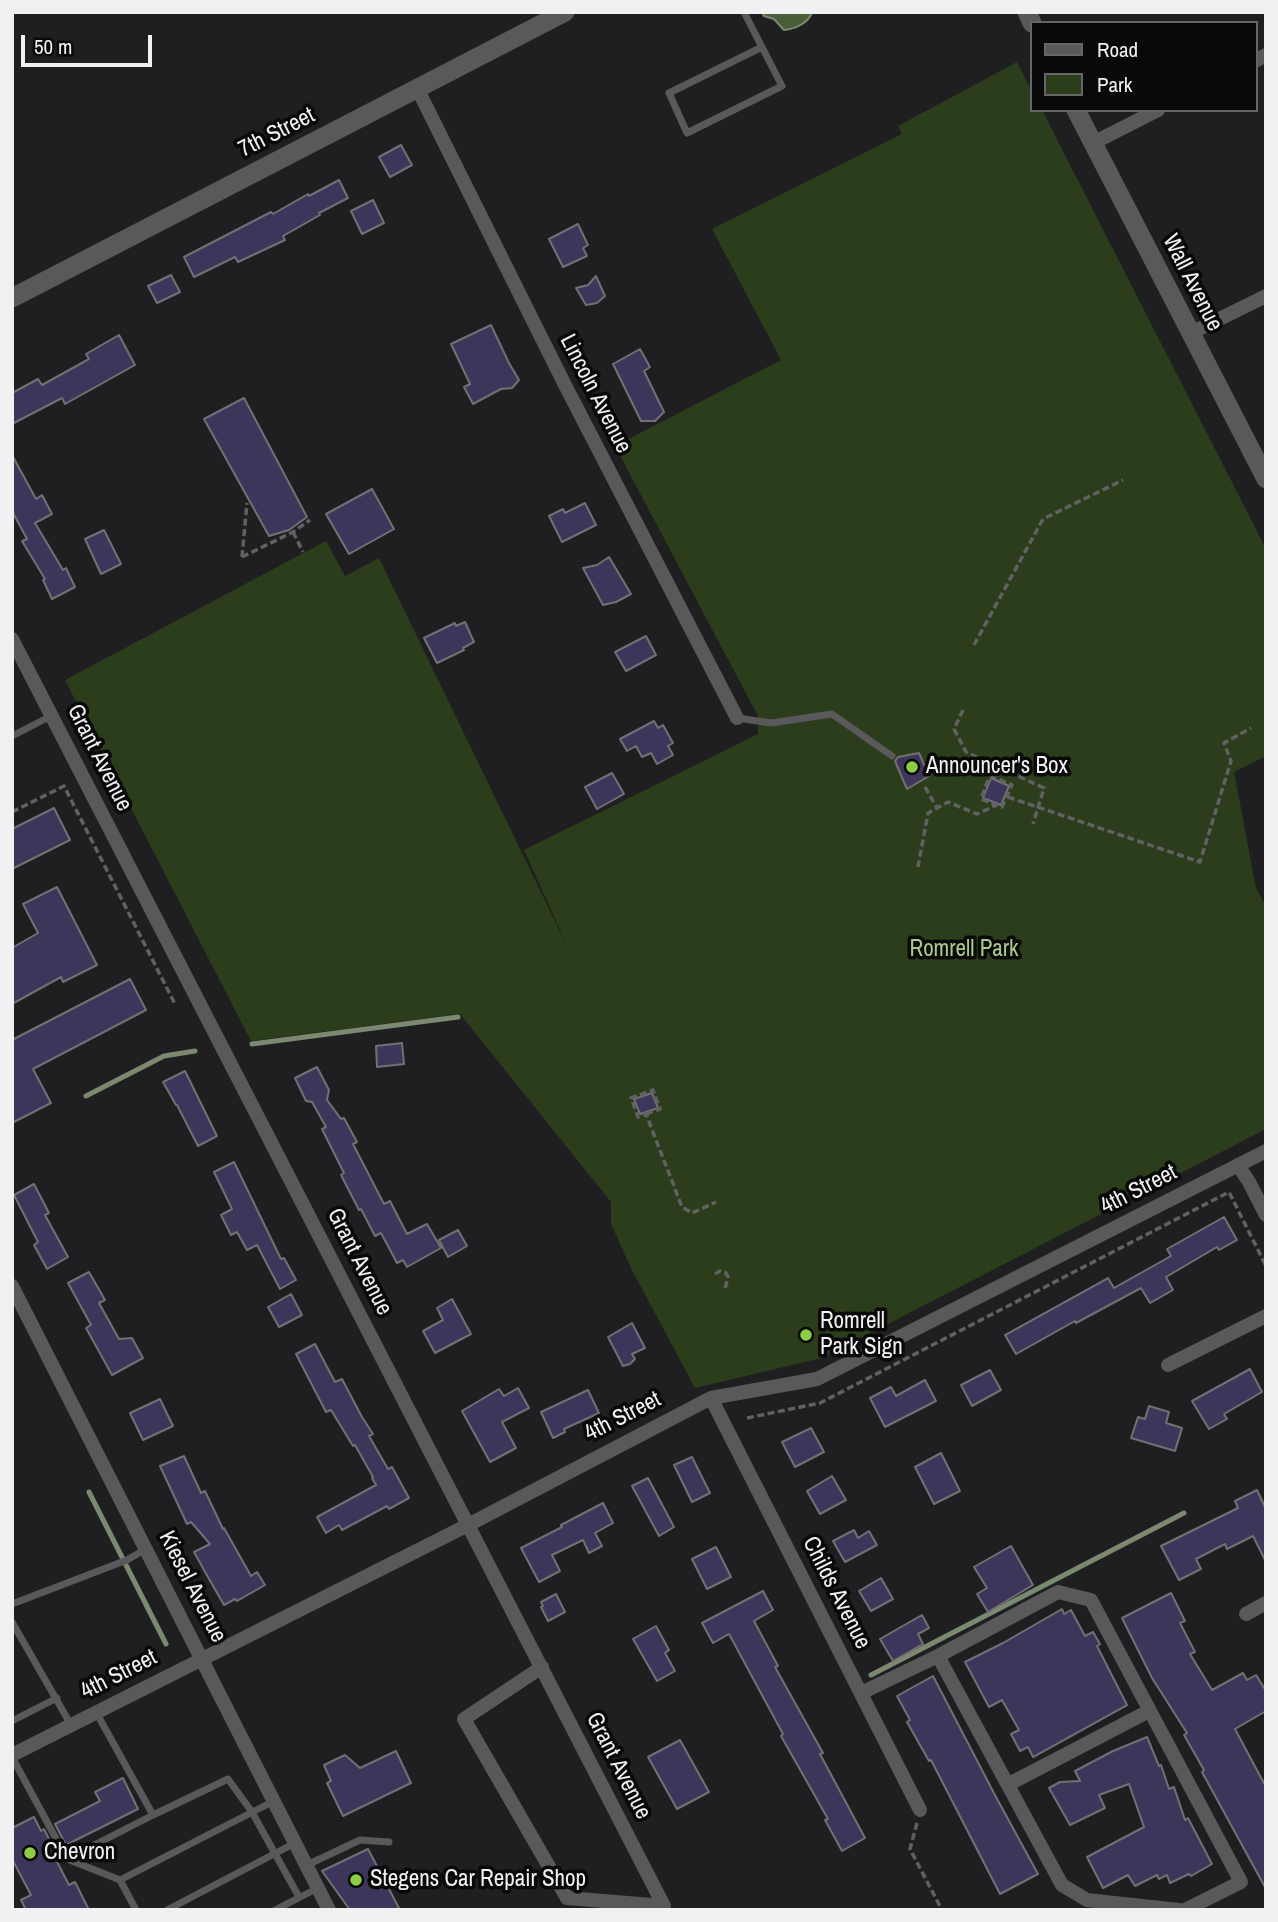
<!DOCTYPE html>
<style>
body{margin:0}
#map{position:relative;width:1278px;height:1922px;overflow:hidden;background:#1f1f22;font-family:"Archivo Narrow",sans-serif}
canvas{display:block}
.frame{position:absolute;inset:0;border:14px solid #f1f0f2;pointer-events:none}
.legend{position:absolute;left:1030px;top:21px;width:228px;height:91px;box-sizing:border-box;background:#09090a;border:2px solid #666567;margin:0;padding:9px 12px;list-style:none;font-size:21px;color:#f1f0f2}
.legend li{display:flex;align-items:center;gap:14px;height:35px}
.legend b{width:35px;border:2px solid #666567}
.scale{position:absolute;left:21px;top:35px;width:131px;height:32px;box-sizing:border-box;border:4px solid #f1f0f2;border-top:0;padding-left:9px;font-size:21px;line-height:24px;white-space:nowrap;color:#f1f0f2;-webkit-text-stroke:5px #09090a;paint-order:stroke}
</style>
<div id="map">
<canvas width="1278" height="1922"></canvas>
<div class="frame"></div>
<ul class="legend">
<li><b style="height:9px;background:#59595c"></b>Road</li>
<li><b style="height:19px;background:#2b3d1b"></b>Park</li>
</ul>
<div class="scale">50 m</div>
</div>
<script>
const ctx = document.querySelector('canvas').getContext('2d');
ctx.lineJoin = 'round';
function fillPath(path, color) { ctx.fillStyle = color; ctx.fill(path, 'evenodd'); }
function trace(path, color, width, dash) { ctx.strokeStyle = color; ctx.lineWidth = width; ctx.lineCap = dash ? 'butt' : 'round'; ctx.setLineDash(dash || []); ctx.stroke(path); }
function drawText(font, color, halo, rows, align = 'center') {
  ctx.font = font + ' "Archivo Narrow",sans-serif'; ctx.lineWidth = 7; ctx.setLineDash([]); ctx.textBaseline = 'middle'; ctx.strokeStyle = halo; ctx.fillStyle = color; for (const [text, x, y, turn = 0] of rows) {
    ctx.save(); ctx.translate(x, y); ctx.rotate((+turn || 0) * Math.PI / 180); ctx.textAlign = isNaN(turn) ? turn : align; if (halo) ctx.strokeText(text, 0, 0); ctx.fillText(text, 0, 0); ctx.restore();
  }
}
const green = new Path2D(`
 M1017 62 1031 90V110H1042L1266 549V756L1234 772 1256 888 1266 906V1129L822 1358 695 1388 632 1270 611 1224V1202L460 1014 251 1041 65 680 326 541 345 576 379 558 570 952 524 850 758 734V716L615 446 781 360 712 229 902 134 898 126Z`);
const water = new Path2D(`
 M762 12H812C809 23 795 29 784 30L774 19 764 16Z`);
const stream = new Path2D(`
 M252 1044 458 1017
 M86 1096 164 1056 195 1051
 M89 1492 166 1644
 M871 1675 1184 1513`);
const building = new Path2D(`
 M401 145 412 165 390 177 379 157Z
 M339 180 348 198 319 213 320 215 283 236 285 240 238 262 235 257 194 277 184 257 271 212 273 214 308 194 309 196Z
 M373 200 384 223 362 234 351 211Z
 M578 224 588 245 583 248 587 256 563 267 549 239Z
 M171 275 180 292 157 303 148 286Z
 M596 276 605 296 597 303 586 305 576 288 588 285Z
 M491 325 509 363 519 380 512 388 501 389 473 404 464 387 470 384 451 344Z
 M119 335 135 365 65 404 62 398 12 424V393L38 379 42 385 89 359 86 354Z
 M640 349 650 367 644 371 664 412 655 421H641L613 364Z
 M244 398 307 517 289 530 269 536 204 419Z
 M12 455 36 499 42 495 52 514 35 523 63 570 66 568 75 587 52 599 43 580 45 579 22 541 27 539 12 511Z
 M372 489 394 529 349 554 326 514Z
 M585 503 596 525 562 542 549 516 563 509 565 513Z
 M104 530 121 564 101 574 85 539Z
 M609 557 631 594 616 602 603 605 583 568 597 565Z
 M465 622 474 642 463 648 464 650 437 663 424 638 455 623 456 626Z
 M646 636 656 655 626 671 615 652Z
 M654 721 658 728 663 725 673 743 668 746 673 755 657 764 651 753 642 757 636 746 627 751 620 739Z
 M919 753 929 776 907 789 895 761 898 757Z
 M612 773 624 794 597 809 585 787Z
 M991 778 1009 786 1001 805 983 798Z
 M54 808 70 840 12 869V829Z
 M57 887 97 965 63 982 61 977 12 1004V948L38 933 23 904Z
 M130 979 146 1010 33 1069 51 1103 12 1123V1040Z
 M402 1043 404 1064 377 1067 376 1046Z
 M317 1067 329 1090 327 1100 341 1119 344 1118 357 1142 353 1144 384 1204 390 1201 407 1234 427 1224 441 1248 407 1267 403 1260 397 1263 381 1233 375 1236 361 1209 359 1210 341 1175 344 1173 322 1129 326 1127 312 1102 306 1101 295 1078Z
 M185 1071 217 1136 198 1146 177 1105H176L163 1082Z
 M652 1093 658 1108 640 1114 634 1099Z
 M234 1162 281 1259 284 1258 296 1280 280 1289 257 1245 247 1250 237 1232 231 1235 221 1215 232 1209 214 1172Z
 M34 1184 49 1213 45 1215 68 1257 47 1269 34 1245 38 1242 14 1195Z
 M1224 1217 1237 1240 1219 1250 1217 1247 1166 1277 1173 1290 1150 1303 1141 1288 1076 1323 1075 1321 1016 1354 1005 1335 1108 1278 1114 1288 1171 1256 1167 1249Z
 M458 1230 467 1246 448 1257 439 1240Z
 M89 1272 105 1300 99 1303 119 1339 132 1338 143 1358 112 1375 86 1328 91 1325 68 1283Z
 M291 1294 302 1315 279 1327 268 1307Z
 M452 1299 471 1334 435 1353 423 1331 443 1320 437 1308Z
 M632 1323 645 1348 632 1354 635 1359 630 1364 623 1366 608 1337Z
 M315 1344 335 1382 342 1379 362 1417 373 1434 369 1436 388 1469 392 1467 409 1498 389 1509 387 1506 342 1530 339 1525 326 1533 317 1517 376 1485 372 1478 373 1477 355 1445 353 1446 331 1410 326 1412 296 1354Z
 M1250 1369 1262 1392 1224 1414 1227 1419 1209 1429 1192 1401Z
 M990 1370 1001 1390 972 1406 961 1385Z
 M925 1380 936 1401 885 1427 870 1398 891 1387 896 1396Z
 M518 1388 529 1408 502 1422 516 1448 490 1462 462 1411 499 1389 504 1396Z
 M588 1390 599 1413 564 1429 565 1432 553 1438 541 1412Z
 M160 1399 173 1426 143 1440 130 1413Z
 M1149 1406 1169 1412 1166 1423 1182 1428 1175 1451 1131 1438 1138 1417 1145 1419Z
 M811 1428 824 1452 795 1467 782 1442Z
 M941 1453 960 1491 934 1504 915 1467Z
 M184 1456 201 1493 205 1491 223 1529 224 1528 251 1576 257 1572 265 1585 237 1601 235 1599 224 1605 209 1579 194 1552 210 1544 191 1522 187 1524 160 1466Z
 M692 1457 710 1493 692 1502 674 1465Z
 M832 1476 846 1500 820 1514 807 1491Z
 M648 1478 674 1527 659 1536 632 1486Z
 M1257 1490 1266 1509V1562L1253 1536 1227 1549 1225 1544 1196 1559 1201 1569 1179 1580 1161 1546 1238 1508 1235 1501Z
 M603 1503 613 1523 595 1533 602 1546 589 1553 583 1540 552 1555 560 1571 539 1582 521 1548 562 1527 561 1525Z
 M854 1530 858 1538 869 1531 877 1545 845 1562 833 1541Z
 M1011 1546 1033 1585 988 1612 977 1594 987 1588 974 1567Z
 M716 1547 731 1577 707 1589 692 1559Z
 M881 1578 893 1599 871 1611 859 1591Z
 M763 1591 773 1610 754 1621 778 1666 775 1667 823 1753 820 1754 865 1838 842 1851 825 1820 828 1819 781 1736 783 1734 729 1634 713 1643 702 1623Z
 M1171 1593 1185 1621 1180 1623 1195 1652 1190 1654 1212 1690 1243 1673 1247 1680 1256 1675 1266 1691V1711L1235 1729 1266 1787V1889L1202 1772 1204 1770 1184 1735 1187 1733 1152 1678 1122 1618Z
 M556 1594 565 1612 548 1621 541 1607 543 1606 541 1602Z
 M1062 1609 1064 1614 1071 1610 1085 1636 1093 1632 1100 1644 1097 1646 1127 1705 1033 1757 1028 1747 1020 1751 1011 1734 1019 1730 1002 1700 989 1707 965 1662 1003 1643Z
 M922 1615 929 1628 918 1634 923 1644 893 1661 880 1639Z
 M656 1626 669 1650 665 1653 675 1671 657 1681 633 1639Z
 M933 1676 996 1797 1038 1874 1000 1894 931 1760 929 1761 907 1722 910 1720 897 1696Z
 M1147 1737 1159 1766 1161 1765 1169 1789 1174 1787 1185 1820 1188 1818 1212 1864 1191 1876 1189 1874 1170 1883 1167 1875 1159 1879 1157 1875 1135 1886 1128 1875 1103 1888 1087 1857 1144 1827 1129 1784 1099 1795 1105 1808 1070 1825 1049 1788 1060 1782 1080 1781 1075 1771 1113 1751Z
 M680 1740 709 1792 677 1809 648 1757Z
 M396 1751 411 1783 343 1816 327 1783 331 1781 324 1765 345 1755 360 1768Z
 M123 1778 138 1809 66 1845 55 1824 100 1801 95 1792Z
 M34 1817 41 1831 44 1829 55 1851 52 1852 69 1885 75 1882 89 1910H26L21 1900 31 1895 12 1859V1828Z
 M368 1849 389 1889 400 1910H350L322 1871Z`);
const path = new Path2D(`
 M293 532 303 552
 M242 557 293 532 310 520
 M242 557 247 503
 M974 645 1043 519 1123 480
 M963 710 954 729 966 752 1044 788 1033 824
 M989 762 997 777
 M990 775 1012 785 1002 807 981 799Z
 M925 787 937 808
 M1008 797 1200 862 1231 761 1224 743 1251 728
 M12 812 64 786 175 1004
 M918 867 928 813 948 802 977 814 997 805
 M646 1114 660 1109 653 1090 631 1098 638 1117 646 1114 682 1207 692 1213 716 1202
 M715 1274 720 1271 726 1273 728 1277 725 1289
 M747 1418 820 1403 1229 1192 1266 1266
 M917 1823 910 1849 942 1910`);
const lane = new Path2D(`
 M744 12 782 86 687 133 669 93 762 47
 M737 718 771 723 832 714 892 756
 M12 736 51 716
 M12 1604 127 1560 146 1549
 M12 1622 71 1725
 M12 1721 57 1698
 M12 1757 67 1859 120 1880 136 1910
 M153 1815 228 1779 252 1812 299 1897
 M67 1859 153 1815 96 1712
 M307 1865 360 1840 389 1842
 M120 1880 274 1801
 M167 1910 295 1843
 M275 1910 318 1888`);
const street = new Path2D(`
 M1255 61 1266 55
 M417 88 565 385 737 718
 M1093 143 1158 110
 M1191 333 1266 296
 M12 639 664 1906
 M1238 1165 1249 1182 1266 1215
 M12 1286 329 1910
 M1168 1365 1266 1316
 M711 1398 920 1810
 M1246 1614 1266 1603
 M938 1656 1062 1885 1087 1900 1179 1910
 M542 1667 464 1719 567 1898 664 1906
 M861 1693 938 1656 1058 1592 1091 1600 1241 1882 1185 1910
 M12 1755 468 1525 711 1398 817 1379 1266 1151
 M1009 1784 1149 1711`);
const secondary = new Path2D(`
 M1027 12 1032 23
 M1076 110 1266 479
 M12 298 565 12`);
const markers = [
 [912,767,7,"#8ace47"],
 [806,1335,7,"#8ace47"],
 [30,1853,7,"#8ace47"],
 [356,1880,7,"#8ace47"]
];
const streetNames = [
 ["7th Street",277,133,-27],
 ["Wall Avenue",1192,283,63],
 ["Lincoln Avenue",595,394,63],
 ["Grant Avenue",99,758,63],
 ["4th Street",1139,1190,-27],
 ["Grant Avenue",359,1262,63],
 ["4th Street",623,1417,-27],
 ["Kiesel Avenue",192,1587,63],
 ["Childs Avenue",836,1593,63],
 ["4th Street",119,1675,-27],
 ["Grant Avenue",618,1766,63]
];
const poiNames = [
 ["Announcer's Box",926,767],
 ["Romrell",820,1322],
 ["Park Sign",820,1348],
 ["Chevron",44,1853],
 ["Stegens Car Repair Shop",370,1880]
];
const parkNames = [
 ["Romrell Park",964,950]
];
fillPath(green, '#2b3d1b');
fillPath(water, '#495d39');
trace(water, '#7b8970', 2);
trace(stream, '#7b8970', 5);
fillPath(building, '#3e365a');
trace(building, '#717174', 2);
trace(path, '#616163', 3.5, [7, 3.5]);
trace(lane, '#59595c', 7);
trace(street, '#59595c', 14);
trace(secondary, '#59595c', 19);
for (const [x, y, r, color] of markers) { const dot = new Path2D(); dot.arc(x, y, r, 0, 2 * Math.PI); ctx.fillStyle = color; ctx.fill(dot); trace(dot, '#09090a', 2.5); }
drawText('23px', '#f1f0f2', '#09090a', streetNames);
drawText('23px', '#f1f0f2', '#09090a', poiNames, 'left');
drawText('23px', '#a8cb8d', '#09090a', parkNames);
</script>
